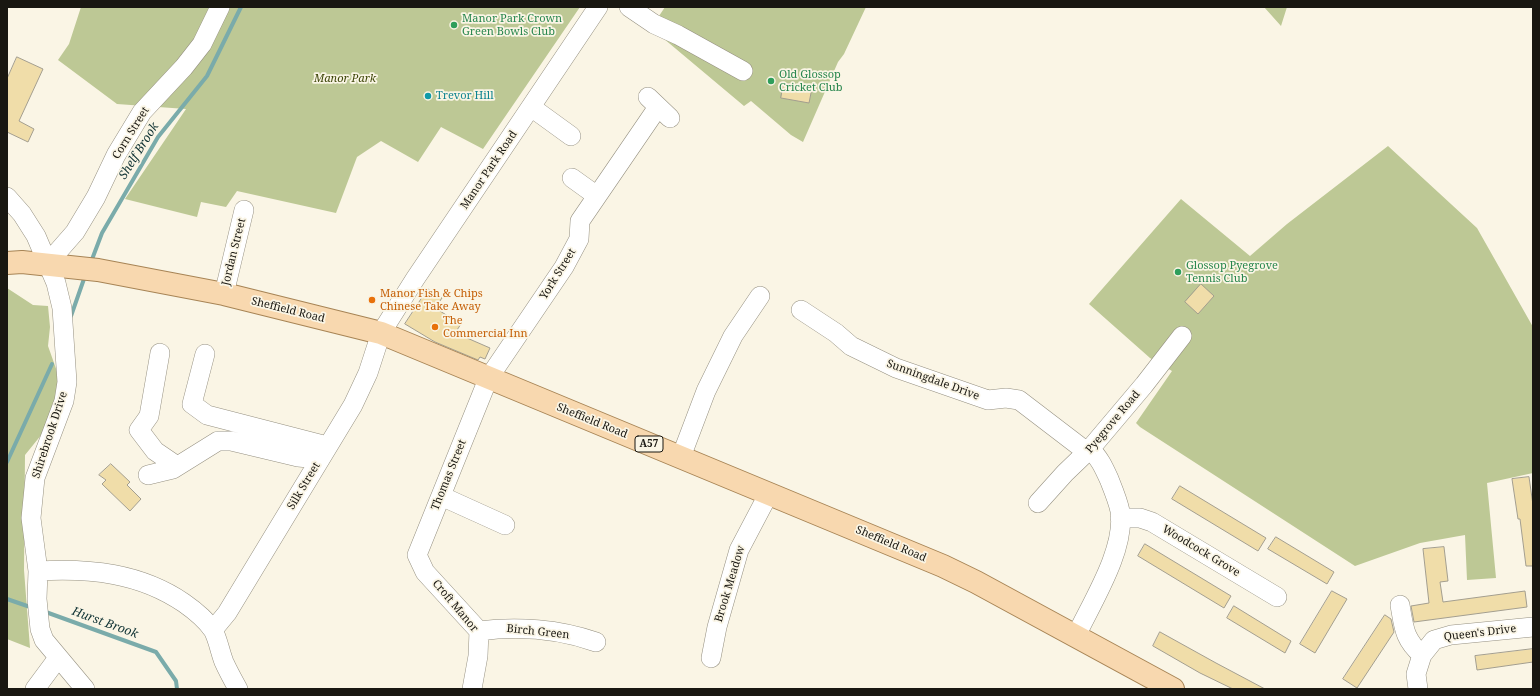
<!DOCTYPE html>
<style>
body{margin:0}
#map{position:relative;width:1540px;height:696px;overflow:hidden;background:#faf5e5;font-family:"Noto Serif",serif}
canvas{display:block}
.frame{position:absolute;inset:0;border:8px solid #191711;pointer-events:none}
</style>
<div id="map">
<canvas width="1540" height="696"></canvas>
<div class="frame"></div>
</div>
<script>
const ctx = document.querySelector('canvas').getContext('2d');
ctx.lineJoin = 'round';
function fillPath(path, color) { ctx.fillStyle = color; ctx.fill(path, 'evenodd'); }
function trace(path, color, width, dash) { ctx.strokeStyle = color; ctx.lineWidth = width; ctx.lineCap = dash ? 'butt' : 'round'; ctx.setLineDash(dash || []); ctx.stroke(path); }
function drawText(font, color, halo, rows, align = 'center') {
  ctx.font = font + ' "Noto Serif",serif'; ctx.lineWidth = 3.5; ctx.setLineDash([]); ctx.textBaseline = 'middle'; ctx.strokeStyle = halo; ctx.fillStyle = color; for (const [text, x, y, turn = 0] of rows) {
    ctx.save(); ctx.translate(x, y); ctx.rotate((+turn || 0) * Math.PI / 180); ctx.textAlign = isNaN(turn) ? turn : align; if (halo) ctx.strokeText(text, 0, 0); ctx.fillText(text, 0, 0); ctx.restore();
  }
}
const green = new Path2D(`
 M81 7H580L483 149 441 127 418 162 381 141 357 157 336 213 237 191 226 207 201 202 197 217 125 199 186 109 117 104 58 60 69 44Z
 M665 7H866L844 54 838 62 803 142 791 135 751 101 744 106 651 28Z
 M1264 7H1287L1281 26Z
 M1388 146 1477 228 1533 327V473L1487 483 1496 578 1467 580 1465 535 1420 543 1355 566 1140 427 1136 423 1172 371 1150 358 1089 304 1181 199 1250 256 1287 224Z
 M7 288 33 305 48 306 50 327 48 346 59 377 56 409 42 434 25 455 24 570 30 648 7 639Z`);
const stream = new Path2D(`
 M91 262 102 233 158 137 207 76 241 7
 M71 316 85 276
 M7 462 52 364
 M7 599 33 608
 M43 611 156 652 176 681 177 689`);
const building = new Path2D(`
 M17 57 43 69 19 121 34 129 28 142 7 132V79Z
 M784 83 812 88 809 103 781 98Z
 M1201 284 1214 296 1198 314 1185 302Z
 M428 289 442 298 435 308 461 324 457 330 467 338 490 348 485 359 480 357 478 360 435 342 405 324Z
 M111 464 130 482 127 485 141 499 130 511 102 484 106 480 99 475Z
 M1529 477 1533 505V566H1526L1520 519H1518L1512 479Z
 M1180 486 1266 538 1258 551 1172 499Z
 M1276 537 1334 572 1327 584 1268 549Z
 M1145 544 1231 596 1224 608 1138 556Z
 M1444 547 1448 581 1440 582 1443 602 1525 591 1527 607 1414 622 1411 606 1429 603 1423 549Z
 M1332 591 1347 599 1315 653 1300 644Z
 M1234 606 1291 641 1285 653 1227 618Z
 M1385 615 1391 619 1394 632 1357 688 1343 679Z
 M1160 632 1216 663 1265 689H1233L1200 673 1153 646Z
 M1533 649V662L1477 670 1475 656Z`);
const minor = new Path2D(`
 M629 7 654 24 678 35 743 71
 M648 97 670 118
 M531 107 571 136
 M572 178 597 196
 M7 197 22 214 36 236 56 283 62 308 67 382 64 401 35 478 31 518 38 571 37 599 40 629 44 640 85 689
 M47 264 75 232 96 197 116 155 142 112 184 67 202 44 220 7
 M224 294 244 210
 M801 310 836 333 851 346 896 368 988 400 1006 398 1019 400 1087 452
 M160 353 149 416 139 430 155 451 177 466
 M205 354 192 404 207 415 327 446
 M681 457 706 391 733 336 760 296
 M148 475 173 469 218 441H231L298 457 320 459
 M441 496 505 525
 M1038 503 1065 473 1090 449 1144 385 1182 336
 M1120 518H1140L1152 522 1277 597
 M38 571C90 568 140 573 184 603 194 610 206 620 213 630 218 639 220 652 224 662 228 671 233 680 238 689
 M1400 605C1404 628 1404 639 1422 655
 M213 630 227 613 353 405 368 373 381 333 415 279 598 7
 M479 631C517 626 559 629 596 642
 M1076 636C1092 602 1126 549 1120 511 1118 501 1113 489 1109 479 1104 468 1099 457 1090 449
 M711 658 717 627 739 550 769 493
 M35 689 58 658
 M472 689 478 656 479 631 425 572 417 555 488 379 564 267 579 239 580 221 658 107
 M1418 689 1416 674 1422 655 1434 640 1451 635 1533 627`);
const major = new Path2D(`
 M7 263 22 262 98 270 224 294 381 333 943 566 976 582 1173 689`);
const markers = [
 [454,25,4,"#2e9e5b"],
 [771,81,4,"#2e9e5b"],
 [428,96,4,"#0f9aa8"],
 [1178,272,4,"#2e9e5b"],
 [372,300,4,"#e8710a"],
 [435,327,4,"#e8710a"]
];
const shields = [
 [649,444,28]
];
const shieldNames = [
 ["A57",649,444]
];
const leisureNames = [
 ["Manor Park Crown",462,19],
 ["Green Bowls Club",462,32],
 ["Old Glossop",779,75],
 ["Cricket Club",779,88],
 ["Glossop Pyegrove",1186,266],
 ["Tennis Club",1186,279]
];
const parkNames = [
 ["Manor Park",345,79]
];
const cultureNames = [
 ["Trevor Hill",436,96]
];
const streetNames = [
 ["Corn Street",131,133,-58],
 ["Manor Park Road",489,170,-56],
 ["Jordan Street",234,252,-76],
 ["York Street",558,274,-58],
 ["Sheffield Road",288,310,14],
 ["Sunningdale Drive",933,380,20],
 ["Sheffield Road",592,421,22],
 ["Pyegrove Road",1113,422,-50],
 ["Shirebrook Drive",50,435,-72],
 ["Thomas Street",449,475,-68],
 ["Silk Street",304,486,-59],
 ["Sheffield Road",891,544,23],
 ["Woodcock Grove",1201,551,31],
 ["Brook Meadow",730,584,-73],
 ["Croft Manor",455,606,50],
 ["Birch Green",538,632,6],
 ["Queen's Drive",1480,633,-7]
];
const foodNames = [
 ["Manor Fish & Chips",380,294],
 ["Chinese Take Away",380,307],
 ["The",443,321],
 ["Commercial Inn",443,334]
];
const waterNames = [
 ["Shelf Brook",139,151,-58],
 ["Hurst Brook",105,623,20]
];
fillPath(green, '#bdc895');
trace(stream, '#7aabaa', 4);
fillPath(building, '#f0dda9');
trace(building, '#a39e8f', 1);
trace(minor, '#959081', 20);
trace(major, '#a78455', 24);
trace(minor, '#fff', 19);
trace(major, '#f8d8af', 22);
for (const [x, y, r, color] of markers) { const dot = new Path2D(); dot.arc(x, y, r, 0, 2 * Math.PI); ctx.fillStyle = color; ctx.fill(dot); trace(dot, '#faf5e5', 1.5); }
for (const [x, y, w] of shields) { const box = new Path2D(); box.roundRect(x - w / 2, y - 8, w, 16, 3); ctx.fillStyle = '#faf5e5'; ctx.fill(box); trace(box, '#191711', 1); }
drawText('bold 10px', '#191711', null, shieldNames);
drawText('11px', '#27864d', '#faf5e5', leisureNames, 'left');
drawText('italic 11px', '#3b4406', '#faf5e5', parkNames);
drawText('11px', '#0d838f', '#faf5e5', cultureNames, 'left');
drawText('11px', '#191711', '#faf5e5', streetNames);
drawText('11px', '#c56008', '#faf5e5', foodNames, 'left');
drawText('italic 12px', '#0f3233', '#faf5e5', waterNames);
</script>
